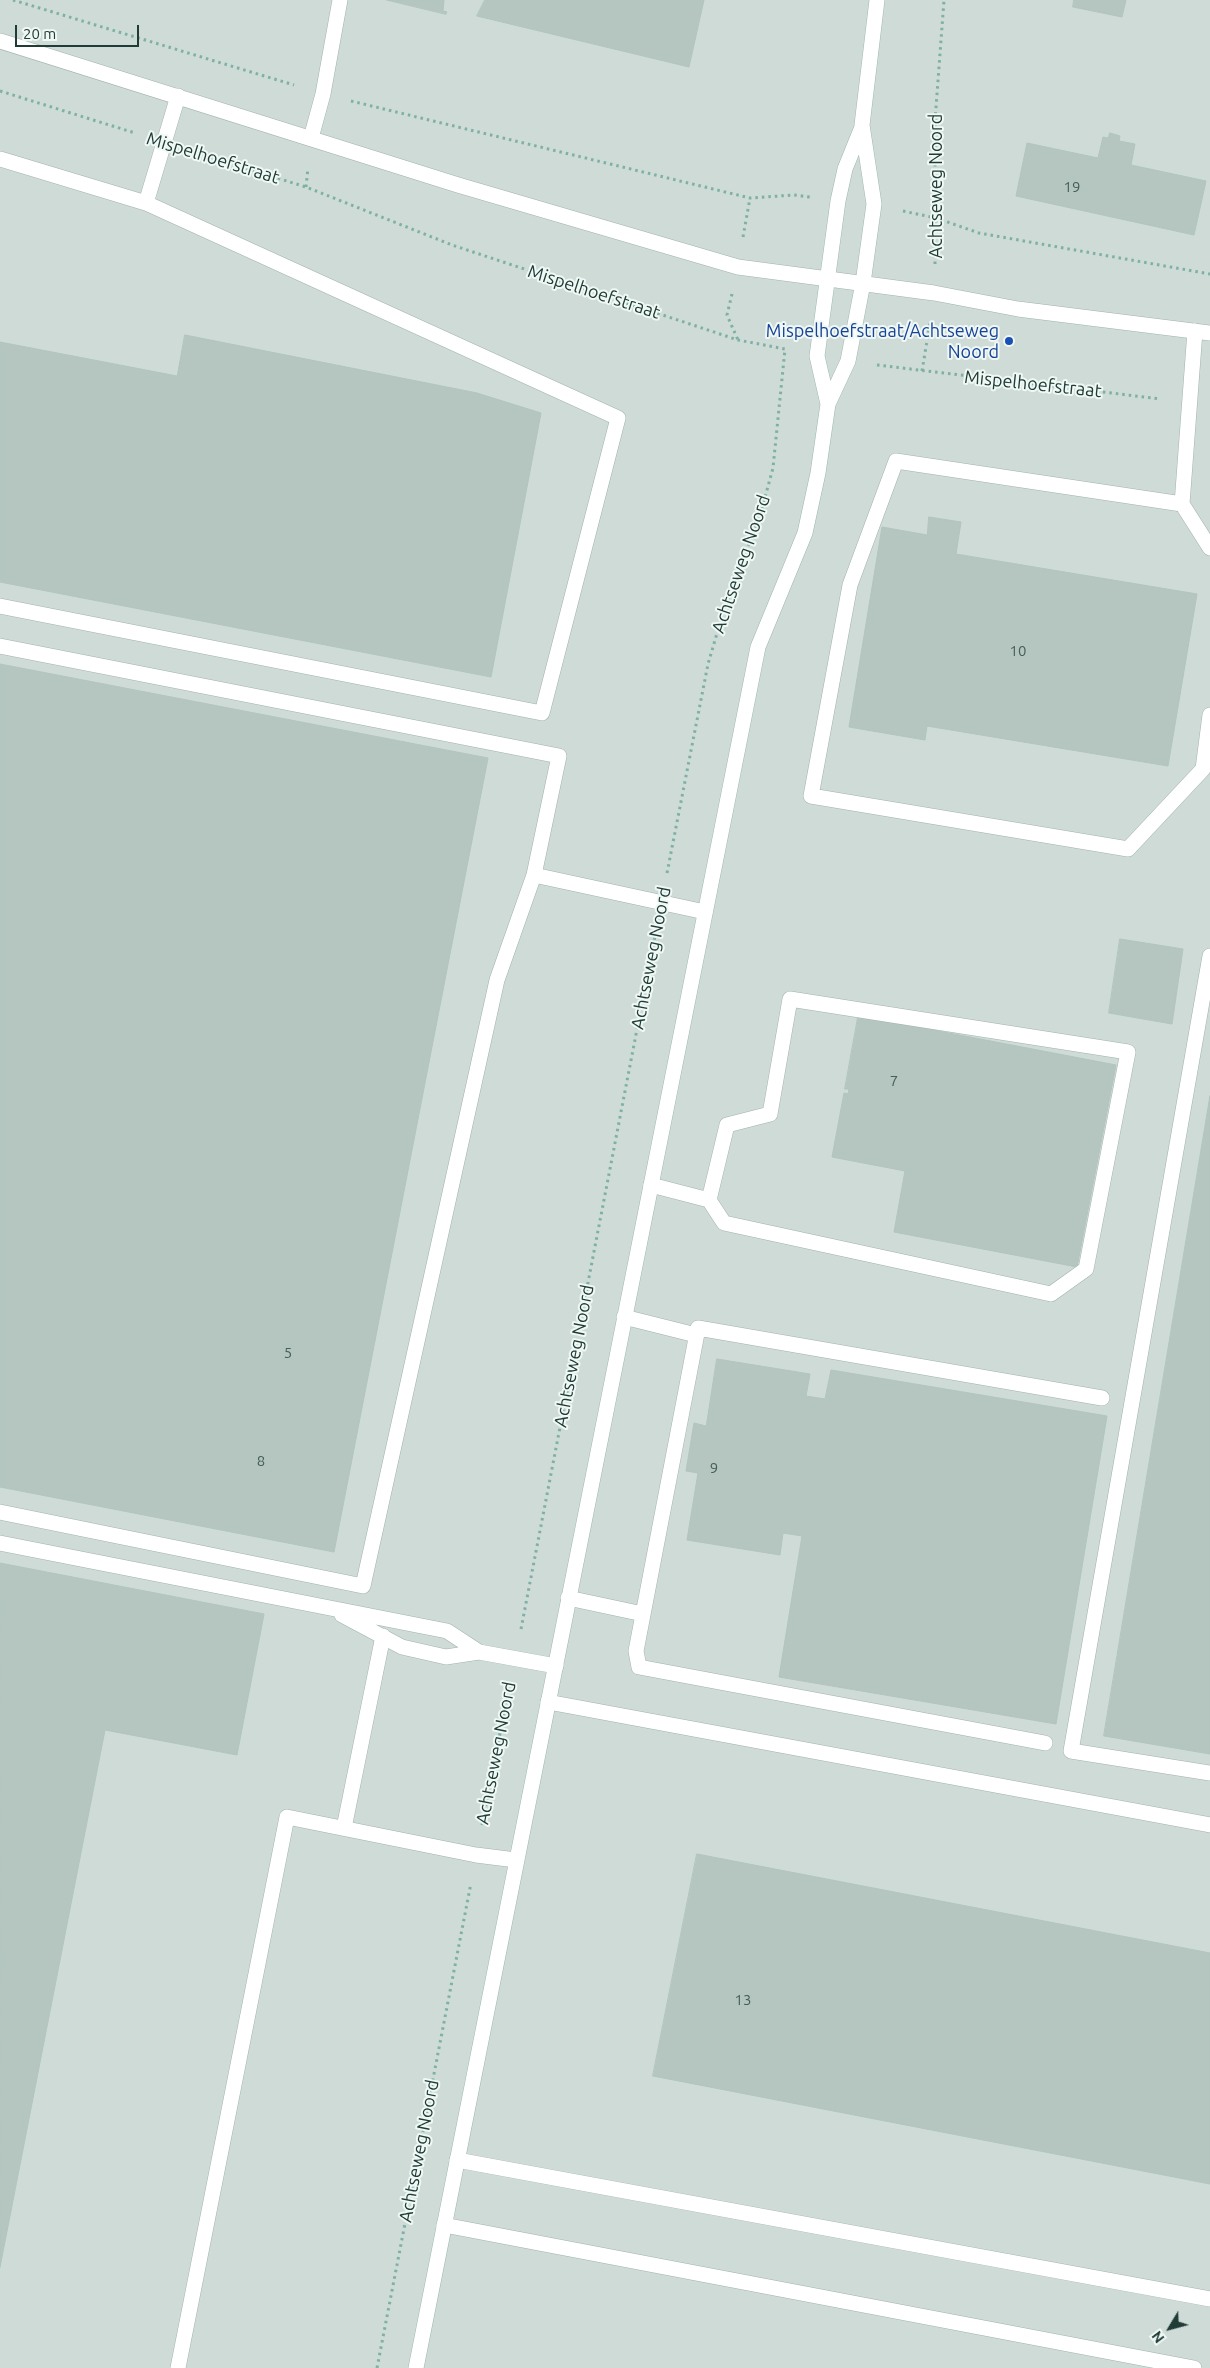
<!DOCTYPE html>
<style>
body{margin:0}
#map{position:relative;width:1210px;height:2368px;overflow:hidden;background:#e0ebe7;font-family:Ubuntu,sans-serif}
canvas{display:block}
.north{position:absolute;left:1145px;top:2303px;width:50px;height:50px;-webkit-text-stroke:4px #f0f8f5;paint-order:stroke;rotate:233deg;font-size:14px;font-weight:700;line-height:20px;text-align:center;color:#203c36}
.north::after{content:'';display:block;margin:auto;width:18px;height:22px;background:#203c36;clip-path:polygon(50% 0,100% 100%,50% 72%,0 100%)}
.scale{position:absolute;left:15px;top:25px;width:124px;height:22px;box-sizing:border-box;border:2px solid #203c36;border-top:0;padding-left:6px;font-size:15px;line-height:18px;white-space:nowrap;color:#203c36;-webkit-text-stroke:4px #f0f8f5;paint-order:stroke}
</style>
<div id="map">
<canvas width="1210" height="2368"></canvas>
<div class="north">N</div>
<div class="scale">20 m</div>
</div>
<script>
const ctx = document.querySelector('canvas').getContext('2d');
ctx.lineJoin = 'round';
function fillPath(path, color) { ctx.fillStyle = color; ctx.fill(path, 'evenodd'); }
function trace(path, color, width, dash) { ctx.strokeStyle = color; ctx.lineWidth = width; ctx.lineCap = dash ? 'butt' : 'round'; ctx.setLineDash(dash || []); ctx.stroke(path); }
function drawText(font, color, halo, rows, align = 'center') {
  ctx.font = font + ' Ubuntu,sans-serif'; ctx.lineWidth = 4; ctx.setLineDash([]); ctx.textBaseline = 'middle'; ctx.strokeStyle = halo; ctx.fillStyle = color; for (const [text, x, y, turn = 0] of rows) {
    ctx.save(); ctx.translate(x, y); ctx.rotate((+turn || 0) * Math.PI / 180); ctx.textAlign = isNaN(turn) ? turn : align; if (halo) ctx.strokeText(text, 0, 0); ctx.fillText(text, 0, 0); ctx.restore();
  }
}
const built = new Path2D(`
 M0 0H1210V2368H0Z`);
const building = new Path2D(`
 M387 0H444L443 11 447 12 446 14Z
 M485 0H704L689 67 477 16Z
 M1074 0H1126L1122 17 1073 7Z
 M1110 133 1120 136 1119 141 1135 144 1131 165 1206 181 1194 235 1016 196 1027 143 1098 158 1103 137 1108 138Z
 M185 335 477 393 541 413 491 677 0 582V342L177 376Z
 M929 517 961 522 956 554 1197 594 1168 766 927 726 925 740 849 727 882 527 927 535Z
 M0 664 488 758 334 1552 0 1487Z
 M1120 939 1183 949 1172 1024 1109 1013Z
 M859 1012 932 1026 933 1030 1116 1065 1077 1267 894 1232 905 1171 832 1157 844 1093 848 1094 849 1089H845Z
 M1210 1096V1754L1104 1736Z
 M717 1359 810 1374 806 1396 825 1399 831 1370 1107 1416 1056 1724 779 1677 802 1536 783 1533 780 1555 687 1540 698 1473 686 1471 694 1423 706 1426Z
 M0 1563 264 1614 237 1755 105 1730 0 2267Z
 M697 1854 1210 1953V2184L653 2076Z`);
const path = new Path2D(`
 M13 0 294 85
 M0 91 135 133
 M351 101 750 198 794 195 810 197
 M191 151 306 187 452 245 738 340 785 349
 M306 187 308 168
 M903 211 936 218 979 233 1210 274
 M743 237 750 198
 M935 264V121L944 0
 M732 294 727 315 738 340
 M877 365 1161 399
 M922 371 930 323
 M667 873 708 664 723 613 761 512 773 468 785 349
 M521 1629 656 931
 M482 1825 509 1687
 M377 2368 471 1883`);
const lane = new Path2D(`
 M311 138 323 94 340 0
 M0 159 146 203 618 418 542 713 0 606
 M146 203 178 96
 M1195 331 1182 504 1210 548
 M1182 504 896 461 850 585 811 796 1128 849 1203 769 1210 715
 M0 646 559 756 534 875 497 980 363 1586 0 1512
 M534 875 705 912
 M1210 956 1071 1751 1210 1773
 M651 1185 709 1200 724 1223 1051 1294 1086 1269 1128 1052 790 999 770 1114 727 1125 709 1200
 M624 1317 696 1335
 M0 1543 447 1631 479 1652 556 1666
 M568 1598 643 1614
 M342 1615 402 1647 446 1657 479 1652
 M548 1702 1210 1825
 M1045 1743 639 1667 636 1651 698 1328 1102 1398
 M344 1828 383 1636
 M457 2160 1210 2299
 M444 2225 1194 2368
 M178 2368 287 1817 476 1855 516 1860`);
const street = new Path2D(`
 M0 41 458 185 738 267 934 293 1018 309 1210 333`);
const secondary = new Path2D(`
 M828 404 817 356 838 201 845 169 862 127
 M416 2368 758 647 805 533 818 473 828 404 848 361 863 283 874 204 862 125 877 0`);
const markers = [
 [1009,341,5,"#1a4fb4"]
];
const numberNames = [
 ["19",1072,187],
 ["10",1018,651],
 ["7",894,1081],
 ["5",288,1353],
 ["8",261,1461],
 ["9",714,1468],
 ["13",743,2000]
];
const streetNames = [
 ["Mispelhoefstraat",213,158,17],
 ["Achtseweg Noord",936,186,-90],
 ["Mispelhoefstraat",594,292,18],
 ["Mispelhoefstraat",1033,384,6],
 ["Achtseweg Noord",741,564,-71],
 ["Achtseweg Noord",651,958,-79],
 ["Achtseweg Noord",574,1356,-79],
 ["Achtseweg Noord",496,1753,-79],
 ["Achtseweg Noord",419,2151,-79]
];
const transitNames = [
 ["Mispelhoefstraat/Achtseweg",999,331],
 ["Noord",999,352]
];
fillPath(built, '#cedbd6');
fillPath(building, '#b5c6c0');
trace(building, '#b2c5bf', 1);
trace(lane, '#a3b3ae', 16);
trace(street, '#a3b3ae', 16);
trace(secondary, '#9eb7b0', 16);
trace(path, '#7fb0a4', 3, [2.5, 4]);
trace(lane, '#fff', 15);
trace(street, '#fff', 15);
trace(secondary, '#fff', 15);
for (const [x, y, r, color] of markers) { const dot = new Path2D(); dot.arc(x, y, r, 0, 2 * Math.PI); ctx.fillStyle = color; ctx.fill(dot); trace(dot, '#f0f8f5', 2); }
drawText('15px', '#455e58', null, numberNames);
drawText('18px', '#203c36', '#f0f8f5', streetNames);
drawText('18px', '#164399', '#f0f8f5', transitNames, 'right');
</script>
